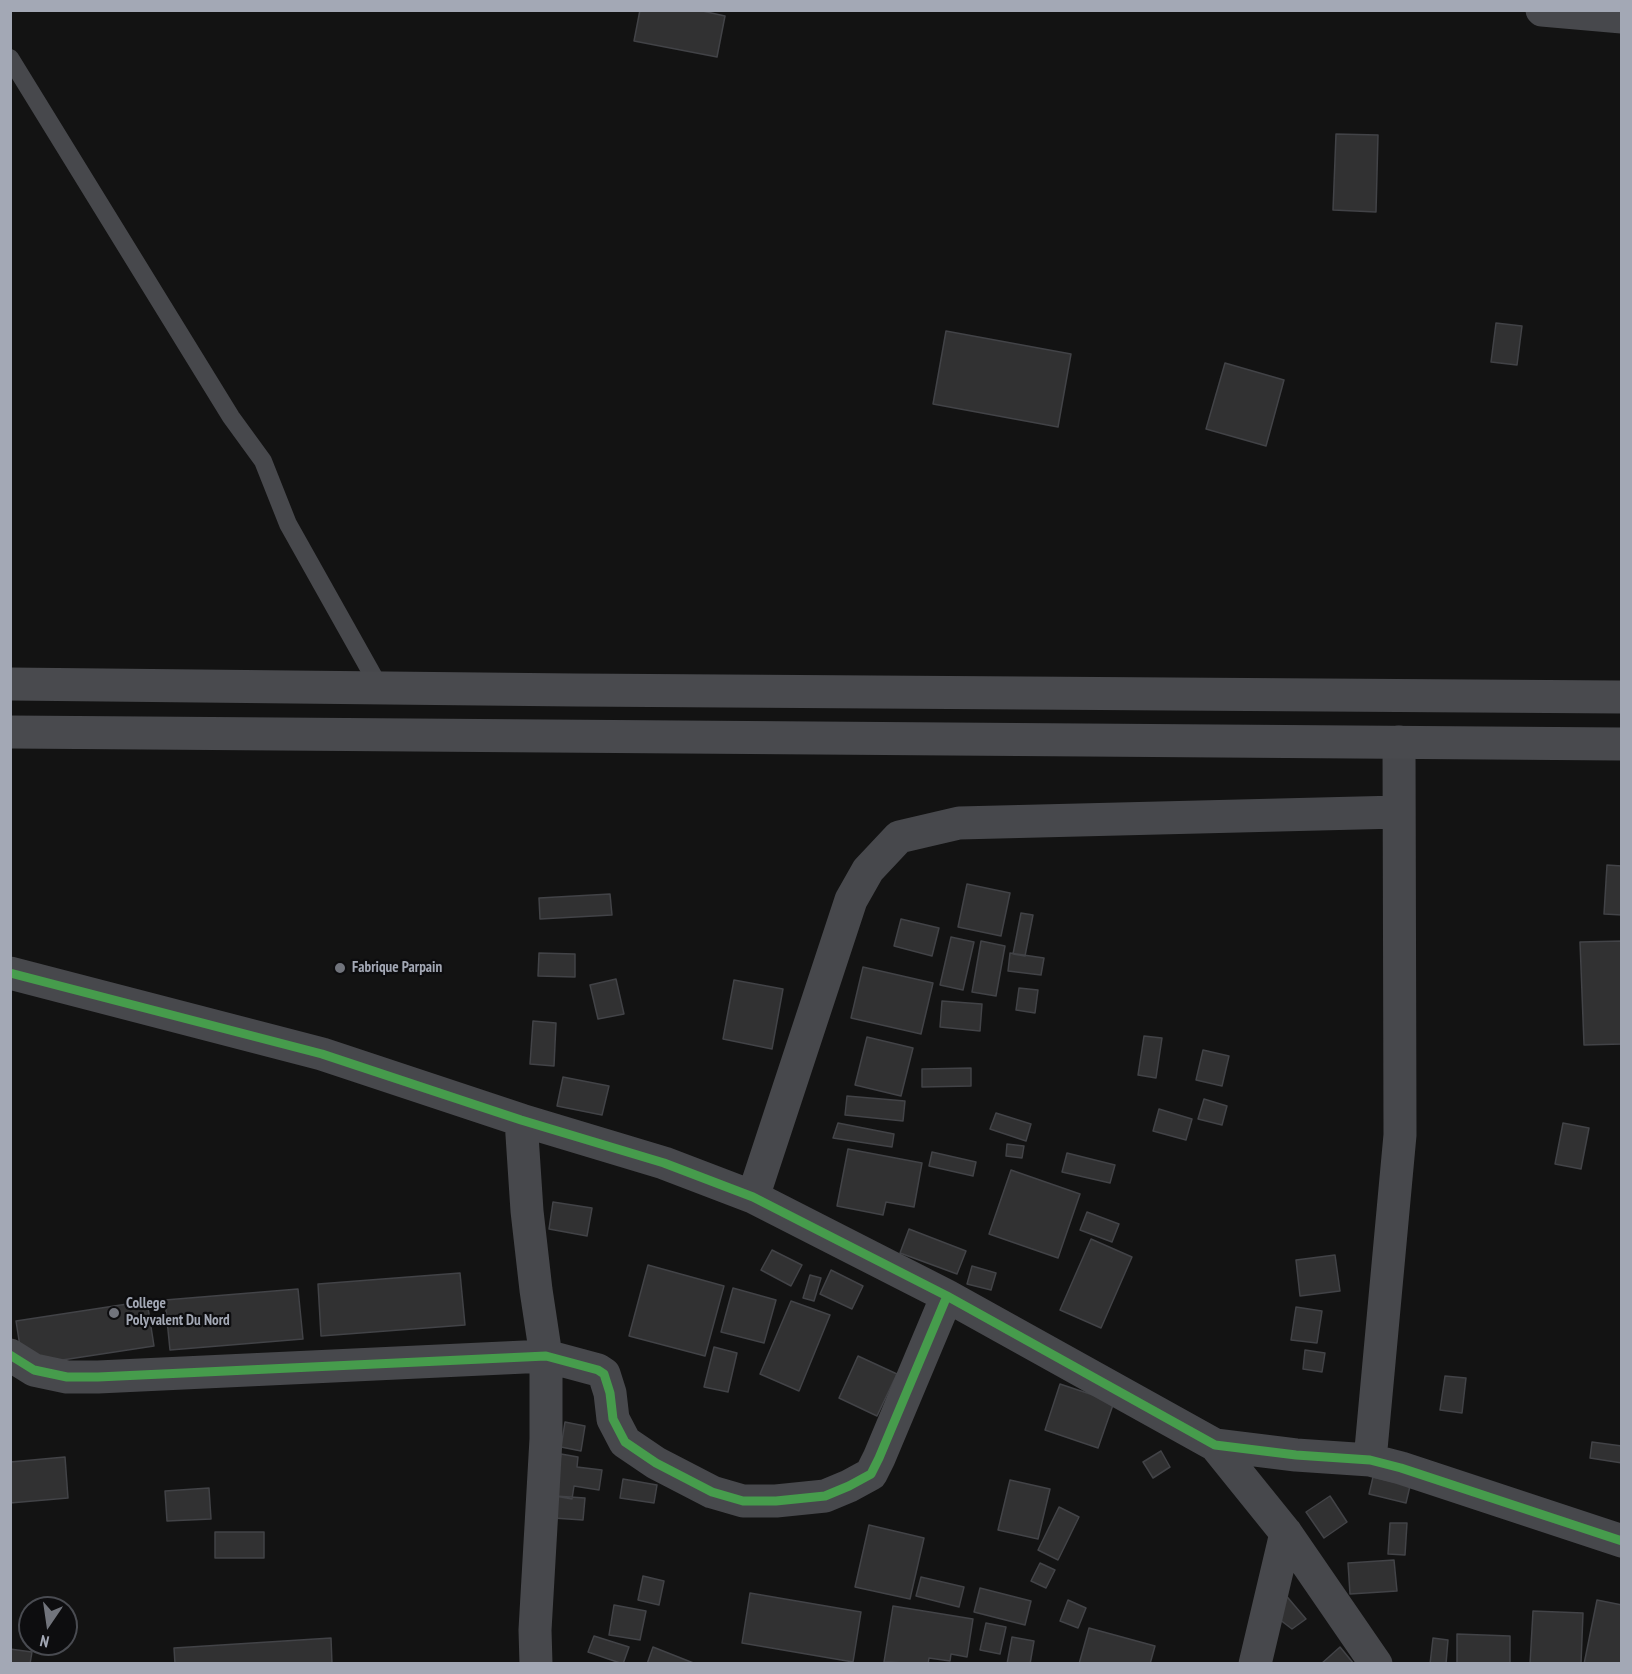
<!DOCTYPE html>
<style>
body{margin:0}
#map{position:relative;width:1632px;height:1674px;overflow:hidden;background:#131313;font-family:"PT Sans Narrow",sans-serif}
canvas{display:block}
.frame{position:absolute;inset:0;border:12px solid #a3a8b5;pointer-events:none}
.north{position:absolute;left:18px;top:1596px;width:60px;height:60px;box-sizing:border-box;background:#0d0d0f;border:2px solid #494b51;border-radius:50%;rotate:193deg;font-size:16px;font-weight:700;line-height:24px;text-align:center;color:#a3a8b5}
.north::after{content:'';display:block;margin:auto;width:21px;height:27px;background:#71747c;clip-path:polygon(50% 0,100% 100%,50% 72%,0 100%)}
</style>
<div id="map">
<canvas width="1632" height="1674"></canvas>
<div class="frame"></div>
<div class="north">N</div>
</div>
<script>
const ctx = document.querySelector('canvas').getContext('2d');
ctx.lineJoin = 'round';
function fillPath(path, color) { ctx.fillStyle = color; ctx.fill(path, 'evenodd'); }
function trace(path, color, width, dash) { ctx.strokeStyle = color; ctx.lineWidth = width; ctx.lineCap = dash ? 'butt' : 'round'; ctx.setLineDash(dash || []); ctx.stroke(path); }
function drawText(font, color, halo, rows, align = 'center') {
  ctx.font = font + ' "PT Sans Narrow",sans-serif'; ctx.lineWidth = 4.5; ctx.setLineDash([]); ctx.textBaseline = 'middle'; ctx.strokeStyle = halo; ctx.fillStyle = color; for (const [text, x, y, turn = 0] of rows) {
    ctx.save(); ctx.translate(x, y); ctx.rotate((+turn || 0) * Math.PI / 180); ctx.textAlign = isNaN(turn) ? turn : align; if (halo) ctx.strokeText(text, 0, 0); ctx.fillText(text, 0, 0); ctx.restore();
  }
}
const building = new Path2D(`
 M640 10H698L725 16 717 57 634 41Z
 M1336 134 1378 135 1376 212 1333 210Z
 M1496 323 1522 326 1517 365 1491 362Z
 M946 331 1071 354 1058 427 933 404Z
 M1225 363 1284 380 1266 446 1206 429Z
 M1607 865 1622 866V915L1604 914Z
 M967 884 1010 893 1001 936 958 927Z
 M610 894 612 915 540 919 539 898Z
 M1021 913 1033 915 1025 956 1013 954Z
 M901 919 939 928 932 956 894 946Z
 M951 937 974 942 963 990 940 985Z
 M981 941 1005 946 996 996 972 992Z
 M1622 941V1044L1584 1045 1580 942Z
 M539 953 575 954V977L538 976Z
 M1010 953 1044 958 1041 975 1008 971Z
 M863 967 933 983 921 1034 851 1018Z
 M616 979 624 1014 598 1019 590 985Z
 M734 980 783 989 772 1049 723 1039Z
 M1019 988 1038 990 1035 1013 1016 1010Z
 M942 1001 982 1004 980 1031 940 1027Z
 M533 1021 556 1023 554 1066 530 1064Z
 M1144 1036 1162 1038 1156 1078 1138 1075Z
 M867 1037 913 1048 901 1096 855 1085Z
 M1203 1050 1229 1056 1222 1086 1196 1080Z
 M971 1068V1086L922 1087V1069Z
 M563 1077 609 1086 602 1115 557 1106Z
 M847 1096 905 1101 903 1121 845 1115Z
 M1204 1099 1227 1106 1222 1125 1198 1119Z
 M1159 1109 1192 1119 1186 1140 1153 1131Z
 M996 1113 1031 1124 1026 1141 990 1129Z
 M838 1123 894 1134 892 1147 833 1138Z
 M1563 1123 1589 1128 1581 1169 1555 1164Z
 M1007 1144 1024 1146 1022 1158 1006 1156Z
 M848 1149 922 1163 914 1207 886 1202 883 1215 837 1206Z
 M932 1152 976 1162 973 1176 929 1166Z
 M1067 1153 1115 1165 1110 1183 1062 1172Z
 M1011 1170 1080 1194 1058 1258 989 1234Z
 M553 1202 592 1208 587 1236 549 1229Z
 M1087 1212 1119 1224 1112 1242 1080 1230Z
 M909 1229 966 1251 957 1274 900 1253Z
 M1091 1239 1132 1257 1101 1328 1060 1310Z
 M772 1250 802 1265 791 1286 761 1270Z
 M1335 1255 1340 1291 1300 1296 1296 1260Z
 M648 1265 724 1286 705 1356 629 1336Z
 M972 1266 996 1273 991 1290 967 1284Z
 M831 1270 863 1286 852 1309 820 1294Z
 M460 1273 465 1325 321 1336 318 1284Z
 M810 1275 821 1278 814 1301 803 1298Z
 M733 1288 776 1300 764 1343 721 1332Z
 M298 1289 303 1339 170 1350 165 1300Z
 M147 1301 154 1346 23 1366 16 1321Z
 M791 1301 830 1315 799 1391 760 1374Z
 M1296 1307 1322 1311 1317 1343 1291 1340Z
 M714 1347 737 1353 728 1392 704 1387Z
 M1305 1350 1325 1353 1322 1372 1303 1369Z
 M858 1356 897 1374 877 1416 839 1398Z
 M1445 1376 1466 1378 1462 1413 1440 1410Z
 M1060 1384 1114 1402 1098 1448 1045 1430Z
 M565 1422 585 1426 581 1451 561 1447Z
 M1592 1442 1622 1446V1463L1590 1458Z
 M1161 1451 1170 1467 1153 1478 1143 1462Z
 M561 1454 578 1457 577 1467 602 1470 599 1490 574 1486 572 1499 555 1496Z
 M65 1457 68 1498 10 1503V1462Z
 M1373 1477 1410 1486 1406 1503 1369 1494Z
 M623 1479 657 1485 654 1503 620 1498Z
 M1010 1480 1050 1489 1038 1539 998 1530Z
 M209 1488 211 1519 167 1521 165 1491Z
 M555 1496 585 1498 583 1520 553 1518Z
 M1330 1496 1347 1522 1324 1538 1306 1512Z
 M1059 1507 1079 1517 1058 1560 1038 1550Z
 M1390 1523H1407L1405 1555 1388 1554Z
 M869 1525 924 1538 910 1599 855 1587Z
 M215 1532H264V1558H215Z
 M1394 1560 1397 1591 1350 1594 1348 1563Z
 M1040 1563 1055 1570 1046 1588 1031 1581Z
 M643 1576 664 1581 659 1605 638 1600Z
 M921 1577 964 1587 959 1607 916 1596Z
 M980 1588 1031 1601 1025 1625 974 1612Z
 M1283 1592 1306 1619 1292 1629 1271 1613Z
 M750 1593 861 1612 853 1662 742 1643Z
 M1068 1600 1086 1608 1078 1628 1060 1621Z
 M1597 1600 1622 1605V1664H1584Z
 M614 1605 646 1611 640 1640 609 1635Z
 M893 1606 973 1619 967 1657 951 1654 950 1661 929 1658 928 1664 884 1662Z
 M1533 1611 1583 1613 1581 1664H1530Z
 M986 1623 1006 1627 1000 1654 980 1650Z
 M1089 1628 1155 1646 1150 1664H1079Z
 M1457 1634 1510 1636V1664H1457Z
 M594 1636 629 1647 623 1664 588 1652Z
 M1012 1637 1034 1641 1030 1664H1007Z
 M331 1638 332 1664H175L174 1648Z
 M1433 1638 1448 1640 1446 1664H1430Z
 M653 1647 696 1664H647Z
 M1340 1647 1354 1664H1321Z
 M10 1649 32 1652 30 1664H10Z`);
const service = new Path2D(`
 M10 58 231 417 263 461 288 524 380 688`);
const minor = new Path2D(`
 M1542 10 1622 17
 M10 973 322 1054 521 1120 664 1163 753 1197 947 1296 1215 1445 1296 1455 1370 1460 1401 1468 1622 1541
 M521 1120 527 1211 536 1290 546 1356V1439L535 1630 536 1664
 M753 1197 851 900 868 870 899 837 959 823 1399 812
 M10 1355 34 1370 67 1377H98L546 1356 598 1370 604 1374 610 1393 613 1419 625 1442 656 1463 712 1492 743 1501H776L825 1496 849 1486 871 1474 879 1458 947 1296
 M1215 1445 1286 1533 1376 1664
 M1370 1460 1400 1135 1399 742
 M1255 1664 1286 1533`);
const primary = new Path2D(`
 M10 684 576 690 1622 697
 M10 732 1622 744`);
const cycleway = new Path2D(`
 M10 973 322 1054 521 1120 664 1163 753 1197 947 1296 1215 1445 1296 1455 1370 1460 1401 1468 1622 1541
 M10 1355 34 1370 67 1377H98L546 1356 598 1370 604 1374 610 1393 613 1419 625 1442 656 1463 712 1492 743 1501H776L825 1496 849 1486 871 1474 879 1458 947 1296`);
const markers = [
 [340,968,6,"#71747c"],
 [114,1313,6,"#71747c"]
];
const poiNames = [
 ["Fabrique Parpain",352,968],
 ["College",126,1304],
 ["Polyvalent Du Nord",126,1321]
];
fillPath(building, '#313132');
trace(building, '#424347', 1.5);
trace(service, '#47484c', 18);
trace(minor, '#47484c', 33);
trace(primary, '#494a4e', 33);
trace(cycleway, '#469c4c', 9);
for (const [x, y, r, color] of markers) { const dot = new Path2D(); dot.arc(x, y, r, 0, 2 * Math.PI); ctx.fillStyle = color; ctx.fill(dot); trace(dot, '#0d0d0f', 2); }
drawText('bold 15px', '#a3a8b5', '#0d0d0f', poiNames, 'left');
</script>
